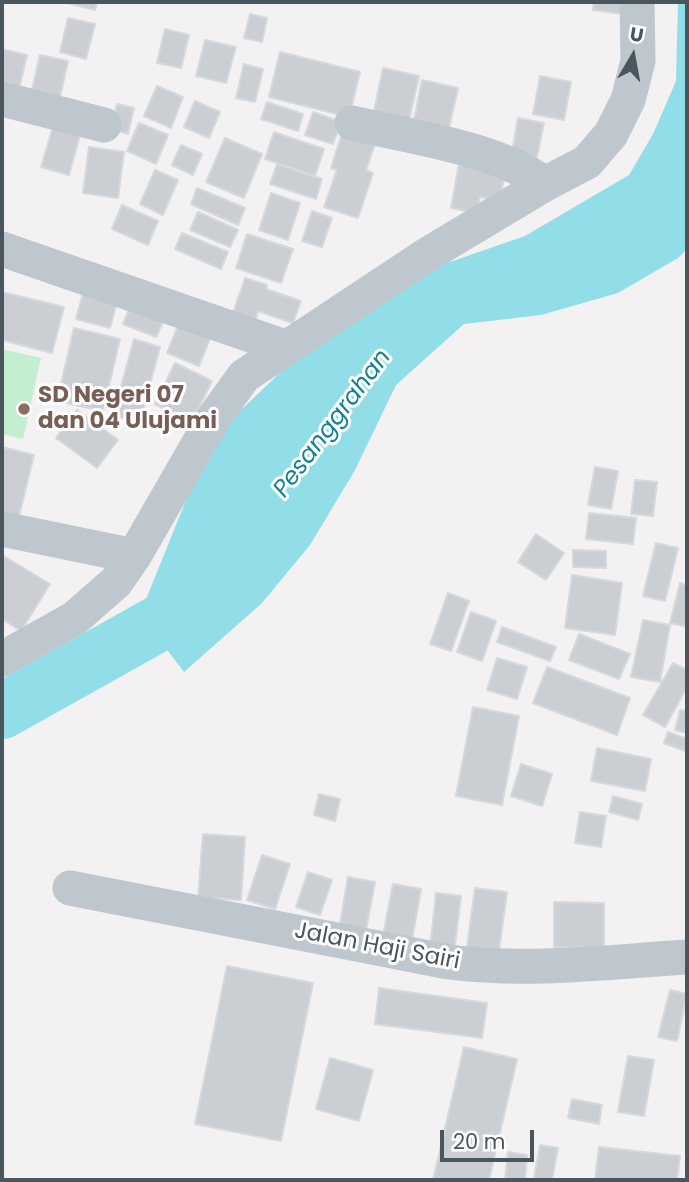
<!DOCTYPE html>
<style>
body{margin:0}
#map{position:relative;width:689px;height:1182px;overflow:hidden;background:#f3f1f1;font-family:Poppins,sans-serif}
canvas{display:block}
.frame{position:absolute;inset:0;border:4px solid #4a565e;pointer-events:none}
.north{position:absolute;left:598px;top:21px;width:70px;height:70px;-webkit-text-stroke:5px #fff;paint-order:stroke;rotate:10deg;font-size:19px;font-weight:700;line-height:28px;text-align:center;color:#4a565e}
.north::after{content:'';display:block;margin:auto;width:24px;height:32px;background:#4a565e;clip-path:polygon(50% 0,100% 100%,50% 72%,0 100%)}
.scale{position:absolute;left:440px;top:1130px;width:94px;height:32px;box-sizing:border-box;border:4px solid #4a565e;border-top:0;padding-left:9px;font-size:21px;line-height:24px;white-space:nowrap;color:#4a565e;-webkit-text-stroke:5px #fff;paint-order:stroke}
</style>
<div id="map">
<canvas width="689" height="1182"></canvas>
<div class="frame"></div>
<div class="north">U</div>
<div class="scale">20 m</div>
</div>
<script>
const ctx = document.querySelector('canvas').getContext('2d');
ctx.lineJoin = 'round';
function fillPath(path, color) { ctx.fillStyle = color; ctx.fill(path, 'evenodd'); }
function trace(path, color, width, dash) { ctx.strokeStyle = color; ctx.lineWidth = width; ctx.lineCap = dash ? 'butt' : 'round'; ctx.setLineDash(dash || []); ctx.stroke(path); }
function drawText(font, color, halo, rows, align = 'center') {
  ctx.font = font + ' Poppins,sans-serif'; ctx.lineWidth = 6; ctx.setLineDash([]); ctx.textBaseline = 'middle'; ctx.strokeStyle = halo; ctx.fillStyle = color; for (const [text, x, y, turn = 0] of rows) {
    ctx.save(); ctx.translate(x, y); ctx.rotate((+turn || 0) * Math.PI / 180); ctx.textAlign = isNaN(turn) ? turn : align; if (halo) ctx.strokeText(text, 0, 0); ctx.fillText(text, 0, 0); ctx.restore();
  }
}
const green = new Path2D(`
 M2 349 41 358 23 439 2 434Z`);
const water = new Path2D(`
 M678 2H687V249L678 258 618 293 541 315 464 324 396 385 355 470 310 545 262 603 184 672 140 614 193 483 215 435 288 365 444 264 525 236 629 175 653 134 676 81Z`);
const river = new Path2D(`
 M2 711 211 594 215 589`);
const building = new Path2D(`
 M63 2H97L95 10Z
 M594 2H625L623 14 593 10Z
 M250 14 267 18 262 42 244 38Z
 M68 18 95 24 86 59 60 52Z
 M165 29 189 35 181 68 157 63Z
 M205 40 236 47 226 83 196 76Z
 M2 49 27 55 19 89 2 85Z
 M280 52 360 72 349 117 269 97Z
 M40 55 68 61 58 106 30 99Z
 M244 64 263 69 255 102 236 98Z
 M383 68 419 76 407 129 372 121Z
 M540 76 571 82 564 120 533 114Z
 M422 80 458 88 447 137 412 130Z
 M157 86 183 97 171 128 144 116Z
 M195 101 220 112 209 138 184 127Z
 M267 102 303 114 298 131 261 119Z
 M117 104 134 108 128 134 111 129Z
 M313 112 341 122 333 144 305 135Z
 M56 117 83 124 69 175 41 167Z
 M518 118 544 123 537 157 512 152Z
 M139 123 168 135 156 164 127 151Z
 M343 130 376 141 366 170 373 173 358 218 324 207 337 170 331 168Z
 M274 132 324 149 315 176 265 159Z
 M225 138 262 154 244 198 206 182Z
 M181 145 202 154 193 175 172 165Z
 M89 147 124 152 118 198 83 193Z
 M277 164 322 179 316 199 270 184Z
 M459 164 507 166 499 201 480 197 477 213 451 208Z
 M155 170 178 180 163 215 140 204Z
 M197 188 245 208 238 225 191 204Z
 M271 193 300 203 288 240 259 230Z
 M122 205 158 221 148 245 112 229Z
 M312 211 332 218 322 247 302 241Z
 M198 212 238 230 230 247 190 230Z
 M182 233 228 252 221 269 175 249Z
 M247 234 293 249 281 283 236 268Z
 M245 278 267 285 266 289 301 301 293 323 258 311 253 327 231 319Z
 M86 282 120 291 110 328 76 319Z
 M2 292 64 307 52 353 2 340Z
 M130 307 164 320 156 337 123 324Z
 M183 313 215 326 199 366 167 353Z
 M74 328 120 339 103 411 57 401Z
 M134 339 160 347 140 423 113 416Z
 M175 363 212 381 192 422 155 404Z
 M77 410 118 440 97 468 56 438Z
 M2 447 34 455 19 516 2 512Z
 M595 467 618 471 611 509 588 505Z
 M635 480 657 482 653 516 631 514Z
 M589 513 636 518 633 544 586 539Z
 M536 534 564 553 546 580 518 562Z
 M656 543 678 548 665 601 643 596Z
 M573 550 606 551V568L573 567Z
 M2 555 50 584 21 631 2 619Z
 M572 575 622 583 615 635 565 628Z
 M680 583 687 585V627L670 623Z
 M448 593 469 601 451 651 430 644Z
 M471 612 496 621 482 661 457 652Z
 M643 620 670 625 660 682 631 677Z
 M502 627 556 647 550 661 497 642Z
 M579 634 630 654 619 679 569 660Z
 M497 658 527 667 517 699 487 690Z
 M673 663 687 670V687L665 727 643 715Z
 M547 667 630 698 617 735 533 703Z
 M473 707 519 716 502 805 456 796Z
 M680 710 687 711V733L675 730Z
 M668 732 687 739V752L664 743Z
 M597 748 651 759 645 791 591 781Z
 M521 764 552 774 542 806 511 796Z
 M319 794 340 799 335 821 314 815Z
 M613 796 642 804 638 820 609 812Z
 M580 812 606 816 601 847 575 843Z
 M203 834 245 837 241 900 198 897Z
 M262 855 290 864 275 909 247 900Z
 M308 872 332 880 320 915 296 907Z
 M348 877 375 882 365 935 339 930Z
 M393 884 421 889 411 946 382 941Z
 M475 888 507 892 498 958 466 954Z
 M436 893 461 896 454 953 430 949Z
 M554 902 604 903V948L554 947Z
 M227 966 313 983 281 1141 195 1124Z
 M379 988 487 1003 482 1038 375 1024Z
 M670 990 687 994 677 1041 658 1037Z
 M464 1047 517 1059 489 1180H433Z
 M628 1056 654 1060 644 1116 618 1112Z
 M330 1058 373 1070 359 1121 316 1109Z
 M572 1099 602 1105 599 1124 568 1118Z
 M540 1145 558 1148 552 1180 534 1178Z
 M599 1147 680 1156 677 1180H595Z
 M508 1152 527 1155 525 1180H505Z`);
const minor = new Path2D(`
 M2 99 104 125
 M352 123C411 137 497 148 545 184
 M2 249 285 347
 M2 529 134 556
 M2 659 75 618 116 582 134 556 213 419 244 376 425 256 545 184 587 162 611 134 628 100 638 61 637 2
 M70 888 449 962C528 972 608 962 687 957`);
const markers = [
 [24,409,7,"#8d6e63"]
];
const educationNames = [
 ["SD Negeri 07",38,396],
 ["dan 04 Ulujami",38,422]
];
const streetNames = [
 ["Jalan Haji Sairi",377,947,11]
];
const waterNames = [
 ["Pesanggrahan",333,424,-53]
];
fillPath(green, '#c3eecf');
fillPath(water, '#92dee8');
trace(river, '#92dee8', 56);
fillPath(building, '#cbcfd3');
trace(building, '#d5d8dc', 2);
trace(minor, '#bec7cd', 35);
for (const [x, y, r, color] of markers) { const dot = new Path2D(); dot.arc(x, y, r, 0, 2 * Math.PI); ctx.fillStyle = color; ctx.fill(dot); trace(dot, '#fff', 2.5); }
drawText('bold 23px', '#785e54', '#fff', educationNames, 'left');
drawText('23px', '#4a565e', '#fff', streetNames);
drawText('italic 24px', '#148290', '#fff', waterNames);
</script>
